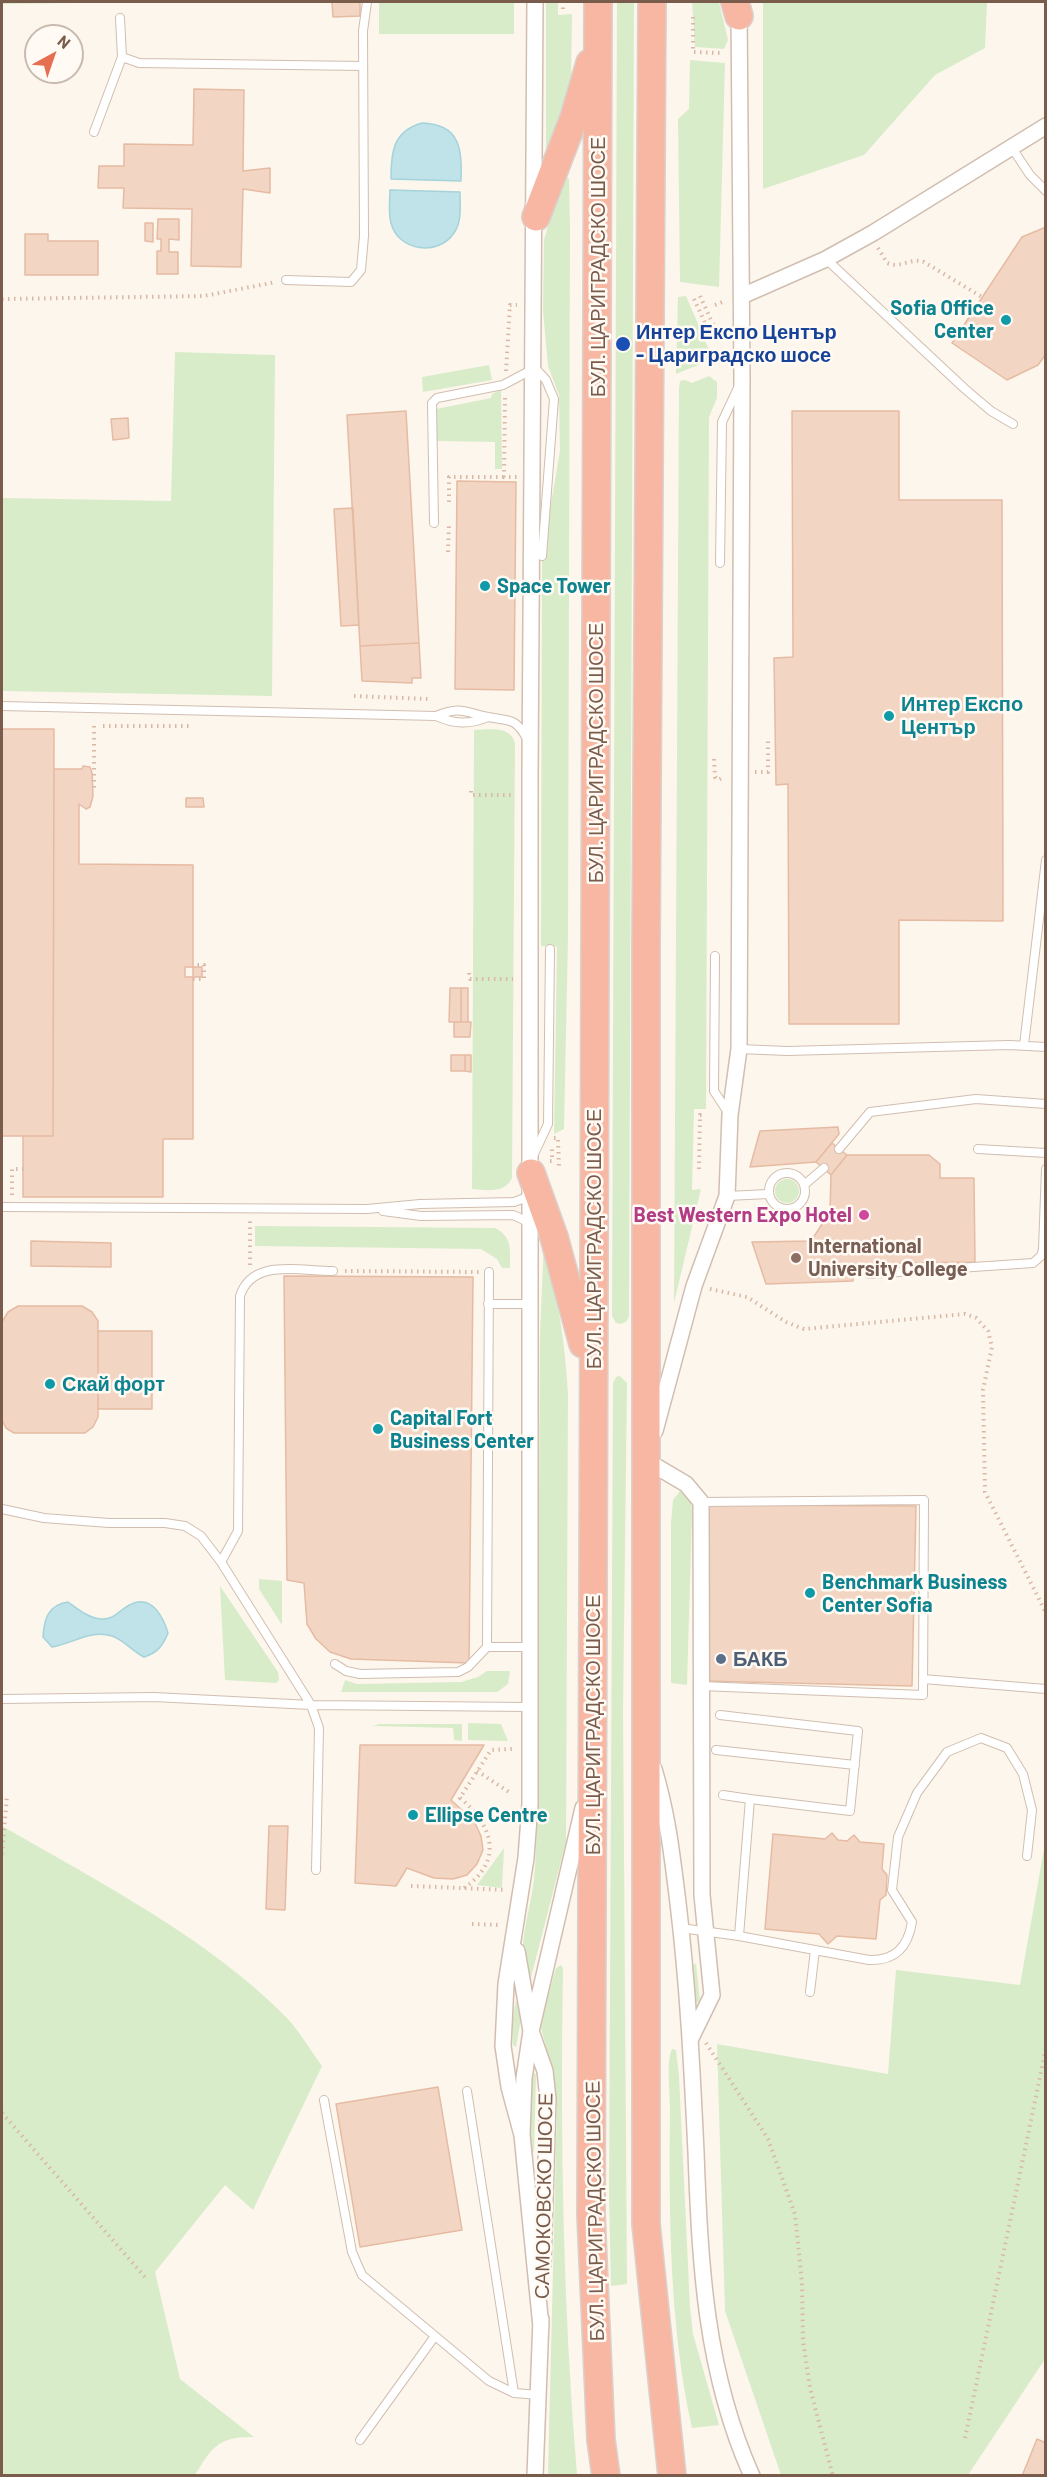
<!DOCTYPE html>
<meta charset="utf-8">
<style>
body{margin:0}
#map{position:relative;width:1047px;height:2477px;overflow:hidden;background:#fdf6ec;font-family:Barlow,sans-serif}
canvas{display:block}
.frame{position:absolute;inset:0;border:3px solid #7a5c4d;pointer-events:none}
.north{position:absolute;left:24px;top:24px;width:60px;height:60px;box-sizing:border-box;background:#fffaf3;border:2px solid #cabbb1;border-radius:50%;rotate:40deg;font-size:16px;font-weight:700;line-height:24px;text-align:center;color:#7a5c4d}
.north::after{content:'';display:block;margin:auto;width:21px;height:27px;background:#e76f51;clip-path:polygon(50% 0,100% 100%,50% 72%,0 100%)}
</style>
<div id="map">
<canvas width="1047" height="2477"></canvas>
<div class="frame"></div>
<div class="north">N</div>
</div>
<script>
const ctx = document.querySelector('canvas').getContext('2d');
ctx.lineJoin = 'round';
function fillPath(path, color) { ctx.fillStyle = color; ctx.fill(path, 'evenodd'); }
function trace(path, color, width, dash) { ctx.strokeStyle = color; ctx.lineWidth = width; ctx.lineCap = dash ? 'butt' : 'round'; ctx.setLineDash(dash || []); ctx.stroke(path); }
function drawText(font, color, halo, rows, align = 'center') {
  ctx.font = font + ' Barlow,sans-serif'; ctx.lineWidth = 5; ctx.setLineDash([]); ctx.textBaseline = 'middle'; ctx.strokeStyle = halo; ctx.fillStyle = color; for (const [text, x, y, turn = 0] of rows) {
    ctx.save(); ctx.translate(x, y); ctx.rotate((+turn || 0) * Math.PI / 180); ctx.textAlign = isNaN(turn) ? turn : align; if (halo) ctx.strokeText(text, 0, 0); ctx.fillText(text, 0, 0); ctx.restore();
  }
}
const green = new Path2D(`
 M2 2H139L2 4Z
 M379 2H514V34H379Z
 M546 2H558V15L572 14 571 84 568 103 546 153Z
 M617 2H634L629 1316 627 1321 621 1324 616 1323 612 1316Z
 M692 2H719L728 40 724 49 695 47Z
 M763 2H987L985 48 935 75 864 155 763 189Z
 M690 60 725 63 719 287 680 282 678 119 689 109Z
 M566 177 569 179 570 227 568 936 564 1129 554 1134 557 947 541 946 542 556 560 451 559 395 548 366 543 310 544 240 555 202Z
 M686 296 713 359 676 374 678 297Z
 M175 352 275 355 272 696 2 691V498L171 501Z
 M489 365 492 380 423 392 422 377Z
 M709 376 717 382V398L709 417 706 1109H694L692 1190 701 1189 674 1303 679 388 680 381 685 380 692 383Z
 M501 390 502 469H495V442L437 441 436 409 491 398 492 394Z
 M474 730C489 730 510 725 515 743L512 1178C505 1194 486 1190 472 1189Z
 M775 1191a12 12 0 1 1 24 0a12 12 0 1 1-24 0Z
 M255 1226 495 1228C513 1237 510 1251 510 1268H502L497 1259 481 1249 255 1246Z
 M544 1241C557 1292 565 1342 568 1394L566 1842 529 1985C513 1958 531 1909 534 1879 536 1860 536 1841 537 1822L540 1333Z
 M620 1376 627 1383 623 1711 627 2284 611 2286 609 2195 613 1383 616 1377Z
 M680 1491 691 1502 692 1512 687 1685 671 1683V1523L673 1500Z
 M259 1579 282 1581V1625L259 1589Z
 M220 1586 278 1672 279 1680 276 1683 225 1680Z
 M487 1671H510L508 1684 497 1692H341L345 1680 357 1684 461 1682 478 1677Z
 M468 1723 501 1724 508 1741 468 1740Z
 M379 1724H462V1741L454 1740 453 1728 373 1726Z
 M2 1826C97 1881 210 1939 287 2018 300 2032 311 2051 322 2066L253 2210 225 2185 155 2272 180 2379 254 2437C219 2436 212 2447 195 2475H2Z
 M1045 1843V2359L968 2475H781L725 2311 717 2044 888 2074 896 1970 1020 1985Z
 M504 1848 502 1888 477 1885Z
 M696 1964 700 2001 696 2003 692 1965Z
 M561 1965 563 1968C560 2137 563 2307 577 2475H548L557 2105 553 2074 540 2024 556 1968Z
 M516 2000 521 2019 516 2047 513 2045 512 2023Z
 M672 2049 676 2050 679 2076 690 2307 693 2334 719 2425 692 2428C669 2324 669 2215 670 2108 670 2094 666 2061 672 2049Z
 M533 2071 536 2075 534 2149 531 2162V2073Z`);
const water = new Path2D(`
 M422 123C461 124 462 150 461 181L391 179C391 152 393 131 422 123Z
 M390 190 460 192C460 206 462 222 454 233 438 257 398 251 391 223 388 212 390 200 390 190Z
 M68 1602C78 1609 88 1618 101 1619 116 1620 121 1607 134 1603 153 1596 164 1619 168 1633 163 1646 157 1653 144 1657 132 1651 124 1640 112 1636 91 1629 72 1644 52 1647L43 1637C44 1619 48 1605 68 1602Z`);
const building = new Path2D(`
 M332 2H360V16L333 17Z
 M194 89 244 90 243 171 270 168V193L243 189 241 267 191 266 192 209 123 208 124 188H98L99 166H124V144L193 145Z
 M158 219H179V240L169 239V252H178V274H157V251H161V239H157Z
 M145 223H153V242L145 241Z
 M1046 227V354L1038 365 1007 380 952 343 1022 237Z
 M25 234H48V241H98V275H25Z
 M406 411 419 643 360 646 347 415Z
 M792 411H899V500H1002L1003 921 899 920V1024H789L788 784 776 785 774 658 793 657Z
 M128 418 129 438 113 440 111 419Z
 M457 481 516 482 514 690 455 689Z
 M353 508 359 625 341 626 334 509Z
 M419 643 421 678H412V683L362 681 360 646Z
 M2 729H54L53 1136H2Z
 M83 766 90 767 92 773 93 796 90 807 86 809 79 804V864L193 865V1139H163V1197H23V1136H53L54 769H82Z
 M186 798H203L204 807H186Z
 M185 967H202V977H185Z
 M450 988H461V1022H449Z
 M461 988H468V1022H461Z
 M454 1022H471L470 1037H454Z
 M451 1055H465V1071H451Z
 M465 1055H471V1072L465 1071Z
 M838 1127 839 1134 816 1162 750 1167 760 1131Z
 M832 1143 847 1155 831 1175 816 1162Z
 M847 1155H929L940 1164V1178H974L975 1262 853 1264V1281L766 1284 752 1242 811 1241 830 1212 831 1175Z
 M31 1241 111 1243V1267L31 1266Z
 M284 1276 473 1277 469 1663 351 1659 330 1652 316 1639 307 1624 304 1583 287 1580Z
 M18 1306H82L92 1312 98 1321V1417L93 1427 85 1433H14L6 1428 2 1420V1322L8 1312Z
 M98 1331H152V1409H98Z
 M707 1505 916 1506 912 1686 704 1681Z
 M360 1745H484L451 1800 474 1821 481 1836 483 1850 477 1864 467 1875 453 1879 434 1878 407 1868 396 1886 355 1883Z
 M269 1826H288L285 1910 266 1909Z
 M832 1833 838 1840 847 1841 854 1835 860 1842 884 1844 882 1869 887 1875 886 1895 880 1900 876 1939 837 1936 828 1944 819 1934 765 1929 773 1834 825 1839Z
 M438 2087 462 2230 360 2247 336 2104Z
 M1037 2439 1046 2443V2476H1022Z`);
const path = new Path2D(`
 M563 9V2
 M693 17V52L723 53
 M878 248 887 263C901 269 910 257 924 262L982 297
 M700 296 717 333
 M2 299 204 296 276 282
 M694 299 711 336 717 333 726 335
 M715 305 725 301
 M506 371 510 305H517
 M505 398 504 477H517
 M449 502V477H504
 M448 552 449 525
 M354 696 429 699
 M94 726V790
 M103 726H193
 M714 759 715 777 718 780 724 777
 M755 772H768V740
 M471 791V795H514
 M469 973 470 979H513
 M193 979H204V965H193
 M554 1138H558L559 1168
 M550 1161H552V1147
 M699 1169 700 1115H706
 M12 1195V1169H23
 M250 1265V1221
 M345 1271 479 1272
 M710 1289 747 1297 786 1322 804 1329 965 1314 976 1318 988 1331 992 1347 983 1390 985 1492 1046 1613
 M477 1771 512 1794
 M2 1854 7 1796
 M411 1886 506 1890
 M464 1888C504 1861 493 1825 460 1798L491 1750 512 1749
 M472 1924 501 1925
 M706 2043 768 2139 795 2214 802 2283 803 2341 810 2388 833 2476
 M2 2113 145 2277
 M965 2438 1046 2048`);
const lane = new Path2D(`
 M122 57 139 63 363 66
 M94 132 122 57 120 18
 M1012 148 1030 175 1046 191
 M826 259 965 389 991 411 1013 424
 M286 280 351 282 361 270 364 236 363 31 367 2
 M434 523 432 403 437 398 503 385 535 368 546 380 554 399 542 556
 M720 563 722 422 738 388
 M2 706 436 716C454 724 469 725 488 717
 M436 716C461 706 464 712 488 717 508 721 516 717 527 739
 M715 956 714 1091 729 1114
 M1024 1045 1046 860
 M739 1049 787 1051 1009 1045 1046 1047
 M839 1149 870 1112 976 1099 1046 1104
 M978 1149 1046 1153
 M534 1154 548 1124 550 949
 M769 1191a18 18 0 1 1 36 0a18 18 0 1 1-36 0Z
 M804 1185 824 1168
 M727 1196 768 1194
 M2 1207 367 1209 420 1204 514 1202 525 1198 529 1191
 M383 1211 421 1216 513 1215 524 1220 529 1226
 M489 1272 487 1647H529
 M869 1274 1033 1263 1041 1256 1043 1249 1046 1169
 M488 1304H530
 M701 1502 924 1500 923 1695 701 1686
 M2 1509 44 1518 109 1523H165L185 1526 201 1536 221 1562 311 1705 529 1707
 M221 1562 238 1531 240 1296C252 1258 299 1271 333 1271
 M335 1664 346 1671 360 1674 458 1672 468 1667 487 1647
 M923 1679 1046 1689
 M2 1699 154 1697 311 1705 319 1728 316 1870
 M716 1750 855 1765
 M723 1795 750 1799
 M681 1928 739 1936 750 1799 850 1811 858 1731 720 1715
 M739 1936 869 1960C895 1961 908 1947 912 1922L892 1890 898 1837 917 1793 947 1752 981 1738 1007 1748 1023 1774 1032 1810 1027 1856
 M810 1992 815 1950
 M467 2091 514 2393
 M324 2100 352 2252 362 2275 489 2381 514 2393 539 2395
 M360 2440 435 2336`);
const street = new Path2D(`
 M742 296 826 259 873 233 1046 126
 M655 1431 694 1286 727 1196 730 1115 739 1049 742 379 739 9
 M648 1457 647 1461 686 1484 701 1502 702 1895 712 1995 691 2038
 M654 1769C668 1816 672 1855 678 1903 688 1986 692 2068 696 2152 700 2263 705 2372 752 2476
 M517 1951 531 2031 545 2071 548 2099 543 2265
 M522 2135 509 2087 503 2046 506 1984 526 1858 530 1804V772L535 2
 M541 2327 522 2135 524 2078 531 2031 583 1808
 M535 2476 541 2319`);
const highway = new Path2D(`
 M598 2 591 2215 601 2440 606 2476
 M652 2 646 945V2224L672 2476
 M735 2 739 16
 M536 217 574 118 590 63
 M531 1173 554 1237 583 1344`);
const markers = [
 [1006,320,6,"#0f9aa8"],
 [623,344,8,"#1a4fb4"],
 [485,586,6,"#0f9aa8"],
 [889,716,6,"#0f9aa8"],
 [864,1215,6,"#d1479c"],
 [796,1258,6,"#8d6e63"],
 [50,1384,6,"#0f9aa8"],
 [378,1429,6,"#0f9aa8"],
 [810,1593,6,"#0f9aa8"],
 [721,1659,6,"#5c6f8a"],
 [413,1815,6,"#0f9aa8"]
];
const streetNames = [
 ["БУЛ. ЦАРИГРАДСКО ШОСЕ",598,267,-90],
 ["БУЛ. ЦАРИГРАДСКО ШОСЕ",596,753,-90],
 ["БУЛ. ЦАРИГРАДСКО ШОСЕ",594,1239,-90],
 ["БУЛ. ЦАРИГРАДСКО ШОСЕ",593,1725,-90],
 ["САМОКОВСКО ШОСЕ",544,2196,-89],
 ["БУЛ. ЦАРИГРАДСКО ШОСЕ",595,2211,-91]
];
const cultureNames = [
 ["Sofia Office",994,308,"right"],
 ["Center",994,331,"right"],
 ["Space Tower",497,586],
 ["Интер Експо",901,704],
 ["Център",901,727],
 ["Скай форт",62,1384],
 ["Capital Fort",390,1418],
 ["Business Center",390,1441],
 ["Benchmark Business",822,1582],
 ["Center Sofia",822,1605],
 ["Ellipse Centre",425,1815]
];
const transitNames = [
 ["Интер Експо Център",636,332],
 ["- Цариградско шосе",636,355]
];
const hotelNames = [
 ["Best Western Expo Hotel",852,1215]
];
const educationNames = [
 ["International",808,1246],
 ["University College",808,1269]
];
const serviceNames = [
 ["БАКБ",733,1659]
];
fillPath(green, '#d8ecc9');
fillPath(water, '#bfe3e8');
trace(water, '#a5d3da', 1.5);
fillPath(building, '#f3d5c3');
trace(building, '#e6bba3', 1.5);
trace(lane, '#d1beb0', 10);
trace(street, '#d1beb0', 18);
trace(highway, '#dad1cd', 30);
trace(path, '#d9b8a5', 4, [1.5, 4.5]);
trace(lane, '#fff', 8);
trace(street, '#fff', 15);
trace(highway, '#f7b7a3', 27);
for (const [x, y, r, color] of markers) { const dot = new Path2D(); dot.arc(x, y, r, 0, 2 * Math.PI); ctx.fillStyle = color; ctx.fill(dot); trace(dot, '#fffaf3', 2); }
drawText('20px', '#7a5c4d', '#fffaf3', streetNames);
drawText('bold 20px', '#0d838f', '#fffaf3', cultureNames, 'left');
drawText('bold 20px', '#164399', '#fffaf3', transitNames, 'left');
drawText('bold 20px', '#b23c85', '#fffaf3', hotelNames, 'right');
drawText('bold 20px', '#785e54', '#fffaf3', educationNames, 'left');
drawText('bold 20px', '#4e5e75', '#fffaf3', serviceNames, 'left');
</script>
